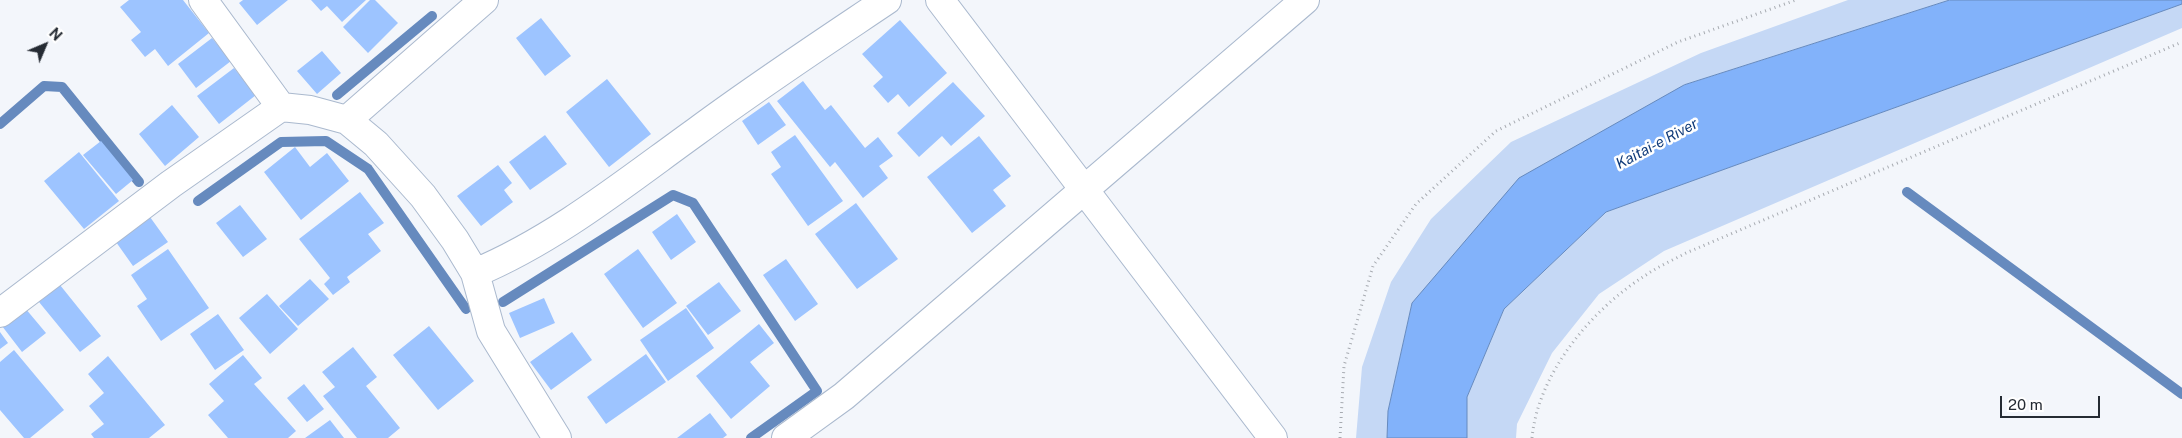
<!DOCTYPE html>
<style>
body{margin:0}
#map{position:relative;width:2182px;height:438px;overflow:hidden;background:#f3f6fb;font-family:"Public Sans",sans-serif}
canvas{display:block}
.north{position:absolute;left:20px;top:20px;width:50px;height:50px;-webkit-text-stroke:4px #fff;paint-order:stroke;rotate:45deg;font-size:14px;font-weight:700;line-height:20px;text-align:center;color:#252b33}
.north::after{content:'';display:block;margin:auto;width:18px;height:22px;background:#252b33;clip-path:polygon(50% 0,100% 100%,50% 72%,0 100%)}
.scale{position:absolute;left:2000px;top:396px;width:100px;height:22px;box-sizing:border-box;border:2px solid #252b33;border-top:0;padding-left:6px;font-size:15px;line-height:18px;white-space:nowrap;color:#252b33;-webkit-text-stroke:4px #fff;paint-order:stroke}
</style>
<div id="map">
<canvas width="2182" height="438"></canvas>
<div class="north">N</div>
<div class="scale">20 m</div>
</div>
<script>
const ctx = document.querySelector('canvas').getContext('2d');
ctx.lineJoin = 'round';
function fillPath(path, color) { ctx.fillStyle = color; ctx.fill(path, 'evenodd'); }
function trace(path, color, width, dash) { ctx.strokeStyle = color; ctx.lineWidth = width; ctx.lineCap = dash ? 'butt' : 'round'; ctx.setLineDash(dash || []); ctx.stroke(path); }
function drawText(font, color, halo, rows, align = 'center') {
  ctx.font = font + ' "Public Sans",sans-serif'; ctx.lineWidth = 5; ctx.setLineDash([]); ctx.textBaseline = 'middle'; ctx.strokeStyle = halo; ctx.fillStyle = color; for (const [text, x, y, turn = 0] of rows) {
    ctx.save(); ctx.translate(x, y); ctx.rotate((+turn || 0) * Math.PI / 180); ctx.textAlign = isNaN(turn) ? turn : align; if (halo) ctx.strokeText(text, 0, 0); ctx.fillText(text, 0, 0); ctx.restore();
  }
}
const green = new Path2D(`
 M1848 0H1950L1684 85 1412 303 1388 411 1387 438H1356L1362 367 1391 282 1431 219 1511 142 1701 53Z
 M2182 4V28L1664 251 1599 294 1552 353 1517 424 1516 438H1467V397L1504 309 1606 212Z`);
const water = new Path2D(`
 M1950 0H2182V4L1606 212 1504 309 1467 397V438H1387L1388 411 1412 303 1519 178 1684 85Z`);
const stream = new Path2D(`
 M337 95 432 16
 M0 124 44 86 62 87 139 182
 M1907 192 2182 394
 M198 201 281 142 326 141 368 169 466 309
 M503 302 673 195 693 203 817 391 751 438`);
const building = new Path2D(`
 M129 0H183L209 33 168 66 155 49 145 57 131 40 141 32 120 7Z
 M243 0H288L257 25 239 3Z
 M311 0H366L342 22 327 6 321 11Z
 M370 0H375L398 23 368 53 343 27Z
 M541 18 571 56 545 76 516 38Z
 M900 20 947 73 909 107 898 94 888 103 873 86 883 77 862 54Z
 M212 38 231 61 196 88 178 64Z
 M322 51 341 73 317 94 297 71Z
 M234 68 256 95 219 124 197 96Z
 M607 79 651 134 609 167 566 112Z
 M803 81 825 110 831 105 865 148 878 137 893 156 879 166 888 178 863 198 835 162 830 167 777 101Z
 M953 82 985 116 951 146 942 136 919 157 897 133Z
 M769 102 786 125 758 145 742 121Z
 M172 105 199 137 165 166 139 134Z
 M545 135 567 164 530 190 509 162Z
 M795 135 843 201 808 226 771 174 781 167 771 152Z
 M979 136 1011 176 993 190 1006 206 972 233 927 177Z
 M101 141 133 180 116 194 83 155Z
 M295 147 310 167 327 153 349 181 301 220 264 172Z
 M79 152 119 201 84 229 44 181Z
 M498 165 512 183 504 190 513 202 481 226 457 196Z
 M360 192 384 223 368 234 381 251 347 277 350 282 333 295 324 284 330 278 299 239Z
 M856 203 898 259 857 289 815 234Z
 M240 205 267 239 243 257 216 223Z
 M677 214 696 242 671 260 652 232Z
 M150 217 168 242 133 266 116 242Z
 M168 249 209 308 161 341 137 306 147 299 131 275Z
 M638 249 677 303 643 328 604 274Z
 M786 259 818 304 795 321 763 275Z
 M310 279 329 299 298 326 279 306Z
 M719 282 741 311 708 335 686 306Z
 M60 285 101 336 80 352 39 302Z
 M267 294 298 329 270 354 239 318Z
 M544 298 555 323 520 338 509 313Z
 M25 308 46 333 22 352 2 326Z
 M686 308 714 348 668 381 640 340Z
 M218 314 244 350 215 370 190 334Z
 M759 324 774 343 750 362 770 386 731 419 696 376Z
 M429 326 474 381 438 410 393 355Z
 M0 332 8 343 0 349Z
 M572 332 592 360 551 390 530 362Z
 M353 347 377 377 366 386 400 428 388 438H357L323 396 335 387 322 372Z
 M14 350 64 410 30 438H24L0 410V362Z
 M646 354 666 382 606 424 587 397Z
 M243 355 262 378 254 384 296 431 288 438H228L208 415 224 401 209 384Z
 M108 356 165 425 149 438H94L91 434 104 424 89 406 104 393 88 374Z
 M304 384 324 409 307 422 287 398Z
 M710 413 727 435 723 438H677Z
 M330 420 344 438H305Z`);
const path = new Path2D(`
 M1340 438 1344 366 1373 266 1416 204 1496 131 1678 42 1796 0
 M1532 438C1538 373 1592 309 1646 275 1659 266 1673 260 1686 253L2182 42`);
const minor = new Path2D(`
 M203 0 281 107
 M940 0 1273 438
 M347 120 484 0
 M475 273 491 331 557 438
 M0 313 171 184 281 107 310 110 347 120 376 144 423 196 455 240 475 273C556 239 626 182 697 131 759 85 823 43 887 0
 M786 438 844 396 1305 0`);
const waterNames = [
 ["Kaitai-e River",1657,144,-28]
];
fillPath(green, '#c5d8f5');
fillPath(water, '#82b2fa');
trace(water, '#668abe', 1);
trace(stream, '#668abe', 10);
fillPath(building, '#9dc4ff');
trace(minor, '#aab9ce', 30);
trace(path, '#a7abb1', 3, [1, 4]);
trace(minor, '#fff', 28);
drawText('italic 15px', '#103b7a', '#fff', waterNames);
</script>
